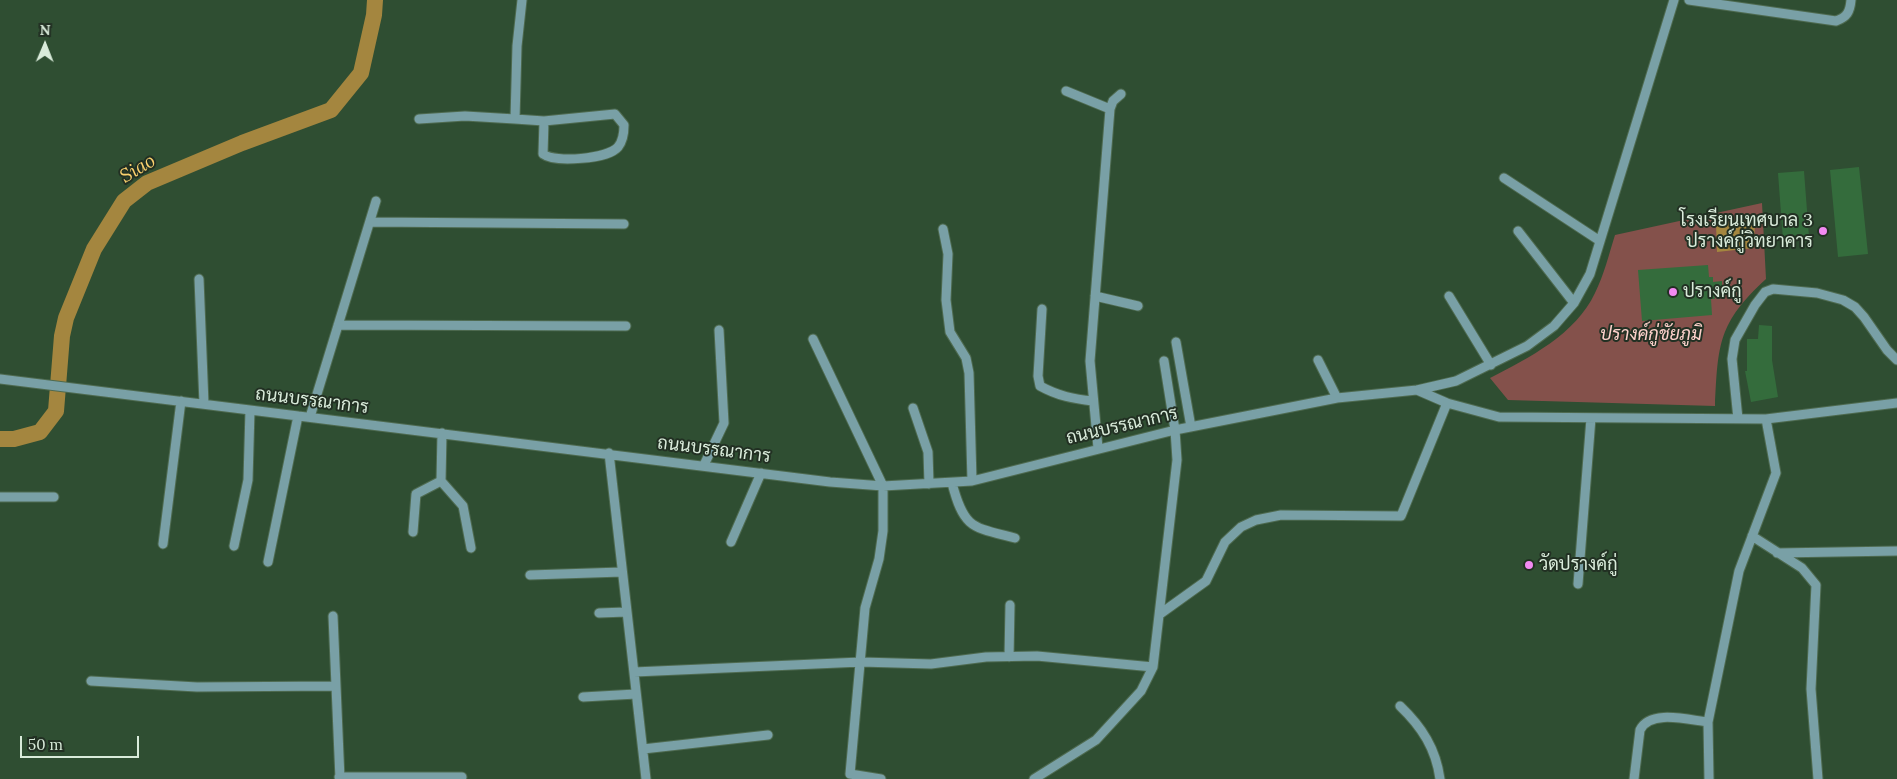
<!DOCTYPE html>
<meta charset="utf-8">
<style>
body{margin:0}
#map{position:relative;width:1897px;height:779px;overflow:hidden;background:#2f4e32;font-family:Lora,serif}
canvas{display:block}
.north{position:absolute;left:20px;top:20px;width:50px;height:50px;-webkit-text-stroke:4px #223023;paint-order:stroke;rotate:1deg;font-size:14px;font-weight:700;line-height:20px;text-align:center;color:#d9ebda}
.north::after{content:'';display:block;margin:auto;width:18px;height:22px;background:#d9ebda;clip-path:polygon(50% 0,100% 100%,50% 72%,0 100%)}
.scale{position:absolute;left:20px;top:736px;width:119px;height:22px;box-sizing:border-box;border:2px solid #d9ebda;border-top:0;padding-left:6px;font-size:15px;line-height:18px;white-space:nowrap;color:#d9ebda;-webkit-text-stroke:4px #223023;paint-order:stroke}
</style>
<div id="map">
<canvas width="1897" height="779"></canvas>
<div class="north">N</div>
<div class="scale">50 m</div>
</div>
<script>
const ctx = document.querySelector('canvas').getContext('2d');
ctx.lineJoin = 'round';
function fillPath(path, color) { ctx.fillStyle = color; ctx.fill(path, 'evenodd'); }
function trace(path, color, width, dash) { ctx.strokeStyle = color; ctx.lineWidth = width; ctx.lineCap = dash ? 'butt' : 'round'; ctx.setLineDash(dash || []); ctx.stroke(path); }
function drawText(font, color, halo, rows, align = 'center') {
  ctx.font = font + ' Lora,Sarabun,serif'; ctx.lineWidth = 4; ctx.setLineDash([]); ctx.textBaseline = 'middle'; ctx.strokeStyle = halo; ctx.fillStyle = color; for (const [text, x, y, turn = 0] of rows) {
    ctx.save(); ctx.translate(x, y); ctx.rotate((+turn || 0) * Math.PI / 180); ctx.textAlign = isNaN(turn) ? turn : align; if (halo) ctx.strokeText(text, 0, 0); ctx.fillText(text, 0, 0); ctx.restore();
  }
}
const green = new Path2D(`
 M1762 203 1766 279C1718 323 1718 344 1715 406L1508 400 1490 378C1529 358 1576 334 1595 293 1604 275 1609 254 1615 235Z`);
const water = new Path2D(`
 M1755 220 1754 248 1717 252 1716 223Z`);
const canal = new Path2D(`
 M0 439H14L40 432 56 411 62 336 66 318 94 249 124 201 147 183 242 143 331 110 361 73 374 15 375 0`);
const building = new Path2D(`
 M1859 167 1868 254 1838 257 1830 170Z
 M1804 171 1809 237 1783 240 1778 173Z
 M1708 265 1709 277H1713V282L1722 281V293L1714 294 1715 299H1711L1712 315 1642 321 1638 270Z
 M1759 325 1772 326V360L1778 397 1751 402 1745 371H1747V339H1758Z`);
const minor = new Path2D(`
 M1689 0 1836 21C1847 17 1850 12 1851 0
 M1066 91 1110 109
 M419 119 465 116 515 119 517 46 522 0
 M515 119 544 121 543 154C555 163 608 159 618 147 623 141 624 133 624 125L615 114 544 121
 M1504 178 1600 241
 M370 222 624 224
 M943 229 948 254 946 300 950 332 966 358 969 373 972 481
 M1518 231 1574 303
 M199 279 204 404
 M1095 296 1138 306
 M1449 296 1491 365
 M1042 309 1038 376 1040 386C1058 396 1074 399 1093 401
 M338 325 626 326
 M813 339 883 486V531L879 559 865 608 850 774 881 779
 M1176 342 1191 427
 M1318 360 1337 398
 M0 379 830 482 883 486 972 481 1175 430 1337 398 1417 390 1456 381 1527 346 1554 326 1574 303 1590 274 1674 0
 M1417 390 1447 403 1499 417 1766 419 1897 403
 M913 408 928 452 929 484
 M310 417 376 201
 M1738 419 1732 359 1735 340 1755 305 1765 292 1773 289 1817 293 1843 300 1855 307 1864 317 1887 350 1897 360
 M442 433 441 481 463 506 471 548
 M1098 448 1090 361 1110 109 1113 101 1121 94
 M609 453 646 779
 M704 465 724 423 719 330
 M952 483C964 529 972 527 1015 538
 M0 497H54
 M413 532 416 494 441 481
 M1752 536 1802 568 1816 585 1811 689 1818 779
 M731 542 761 473
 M163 544 181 401
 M234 546 248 480 250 410
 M1777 553 1897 551
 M268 562 298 416
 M530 575 622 572
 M1578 584 1591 418
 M599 613 626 612
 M1160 614 1206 581 1225 542 1241 527 1256 520 1281 515 1401 516 1447 403
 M333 616 340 779
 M1009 657 1010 605
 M634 672 861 662 931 664 986 657 1037 656 1153 667
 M91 681 197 687 336 686
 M583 697 636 694
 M1400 706C1422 727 1436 749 1440 779
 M643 749 768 735
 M339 777H462
 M1034 779 1096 740 1141 691 1153 667 1177 460 1175 430 1164 361
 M1634 779 1640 730C1650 709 1689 720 1708 722
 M1709 779 1708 722 1739 571 1776 473 1766 419`);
const markers = [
 [1823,231,5,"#f28af2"],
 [1673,292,5,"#f28af2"],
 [1529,565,5,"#f28af2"]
];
const poiNames = [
 ["โรงเรียนเทศบาล 3",1813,221,"right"],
 ["ปรางค์กู่วิทยาคาร",1813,242,"right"],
 ["ปรางค์กู่",1683,292],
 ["วัดปรางค์กู่",1539,565]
];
const parkNames = [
 ["ปรางค์กู่ชัยภูมิ",1651,335]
];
const streetNames = [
 ["ถนนบรรณาการ",312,401,7],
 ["ถนนบรรณาการ",1122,426,-13],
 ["ถนนบรรณาการ",714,450,7]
];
const waterNames = [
 ["Siao",138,169,-31]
];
fillPath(green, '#84514b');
fillPath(water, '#a4863f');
trace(canal, '#a4863f', 16);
fillPath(building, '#346c3c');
trace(minor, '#4e6a50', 11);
trace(minor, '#79a0a6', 9);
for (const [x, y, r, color] of markers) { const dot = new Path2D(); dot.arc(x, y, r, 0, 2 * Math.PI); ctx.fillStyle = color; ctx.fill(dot); trace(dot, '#223023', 2); }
drawText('18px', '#d9ebda', '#223023', poiNames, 'left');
drawText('italic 18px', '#fdd1cb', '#223023', parkNames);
drawText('18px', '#d9ebda', '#223023', streetNames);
drawText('italic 19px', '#fbd16e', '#223023', waterNames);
</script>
